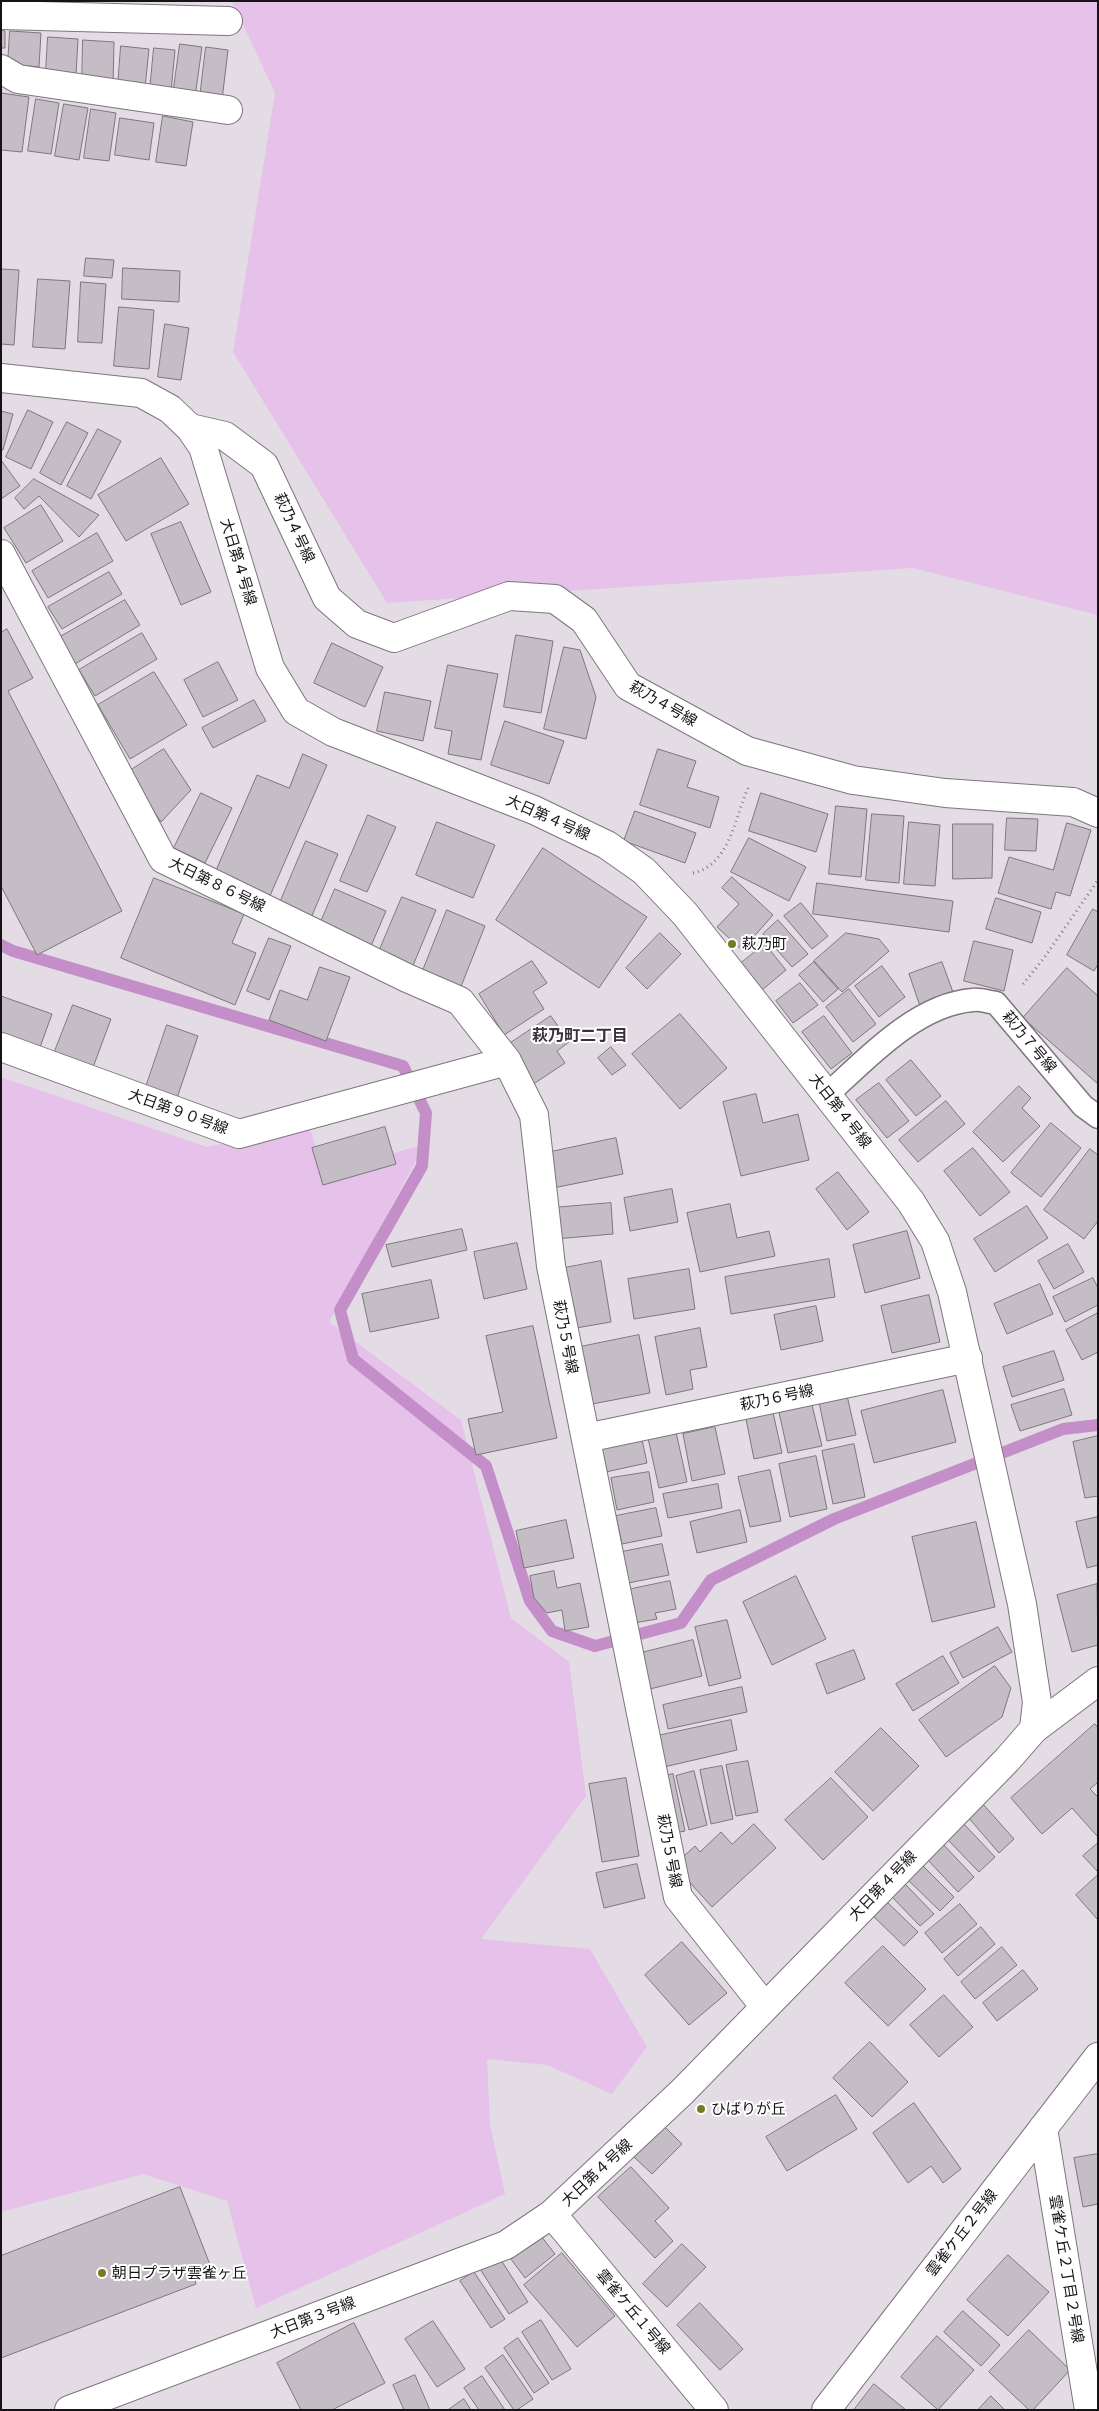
<!DOCTYPE html>
<meta charset="utf-8">
<style>
body{margin:0}
#map{position:relative;width:1099px;height:2411px;overflow:hidden;background:#e4dce5;font-family:Quicksand,sans-serif}
canvas{display:block}
.frame{position:absolute;inset:0;border:2px solid #161316;pointer-events:none}
</style>
<div id="map">
<canvas width="1099" height="2411"></canvas>
<div class="frame"></div>
</div>
<script>
const ctx = document.querySelector('canvas').getContext('2d');
ctx.lineJoin = 'round';
function fillPath(path, color) { ctx.fillStyle = color; ctx.fill(path, 'evenodd'); }
function trace(path, color, width, dash) { ctx.strokeStyle = color; ctx.lineWidth = width; ctx.lineCap = dash ? 'butt' : 'round'; ctx.setLineDash(dash || []); ctx.stroke(path); }
function drawText(font, color, halo, rows, align = 'center') {
  ctx.font = font + ' Quicksand,"Noto Sans JP",sans-serif'; ctx.lineWidth = 4; ctx.setLineDash([]); ctx.textBaseline = 'middle'; ctx.strokeStyle = halo; ctx.fillStyle = color; for (const [text, x, y, turn = 0] of rows) {
    ctx.save(); ctx.translate(x, y); ctx.rotate((+turn || 0) * Math.PI / 180); ctx.textAlign = isNaN(turn) ? turn : align; if (halo) ctx.strokeText(text, 0, 0); ctx.fillText(text, 0, 0); ctx.restore();
  }
}
const green = new Path2D(`
 M232 1H1098V615L913 568 387 603 233 352 275 93Z
 M1 1077 207 1147 309 1127 325 1173 425 1144 329 1322 461 1420 511 1618 569 1662 586 1796 481 1939 590 1949 647 2047 612 2094 547 2065 487 2059 490 2124 505 2194 256 2308 227 2201 143 2174 1 2212Z`);
const stream = new Path2D(`
 M1 945 13 951 403 1066 426 1113 422 1166 340 1310 353 1359 486 1466 530 1601 552 1631 595 1646 681 1623 711 1580 834 1519 1063 1429 1098 1425`);
const building = new Path2D(`
 M1 30 5 31V48H1Z
 M10 31 41 33 39 67 8 64Z
 M48 37 78 39 76 74 46 72Z
 M83 40 114 42 113 85 82 84Z
 M180 44 202 47 195 97 173 95Z
 M121 46 149 49 145 88 118 86Z
 M206 47 228 50 222 100 200 97Z
 M154 48 175 50 171 92 150 90Z
 M1 93 29 97 22 152 1 150Z
 M36 99 59 103 51 154 28 151Z
 M64 104 88 108 79 160 55 156Z
 M91 109 116 113 109 161 84 158Z
 M163 116 193 122 186 166 156 162Z
 M120 118 154 123 149 160 115 155Z
 M86 258 114 260 112 278 84 276Z
 M123 268 180 271 179 302 122 299Z
 M1 269 19 270 14 345 1 344Z
 M38 279 70 281 65 349 33 347Z
 M81 282 106 284 102 343 78 342Z
 M119 307 154 310 149 369 114 366Z
 M165 324 189 328 181 380 158 377Z
 M28 410 53 422 31 469 6 457Z
 M1 411 13 414 3 450H1Z
 M67 422 88 433 61 485 40 473Z
 M98 429 121 441 91 499 67 486Z
 M161 458 189 504 126 541 98 495Z
 M1 460 20 486 1 499Z
 M34 479 99 515 79 537 39 496 24 509 15 498Z
 M41 505 63 541 26 563 4 528Z
 M181 522 211 592 181 605 151 534Z
 M97 533 113 561 48 598 32 571Z
 M109 572 122 594 62 629 48 607Z
 M125 600 140 625 75 664 60 637Z
 M7 629 33 678 8 691 122 911 37 955 1 886V633Z
 M142 633 157 659 95 696 79 670Z
 M516 635 553 641 541 713 504 707Z
 M332 643 383 667 365 707 314 683Z
 M564 647 580 650 596 697 586 739 544 729Z
 M218 662 238 700 203 717 184 680Z
 M448 665 498 674 481 760 448 754 452 731 435 728Z
 M154 672 187 725 130 759 98 705Z
 M385 692 431 701 423 741 377 731Z
 M254 700 266 721 213 748 202 728Z
 M505 721 564 741 549 784 491 765Z
 M164 749 191 790 161 822 128 772Z
 M658 749 696 761 687 787 719 797 710 828 640 805Z
 M303 754 327 765 269 898 214 875 257 775 289 788Z
 M201 793 232 808 205 863 174 848Z
 M761 793 828 814 816 852 749 831Z
 M836 806 867 809 861 877 829 874Z
 M635 811 696 833 685 863 624 841Z
 M872 814 904 816 899 883 866 880Z
 M368 815 396 827 367 892 340 881Z
 M1007 818 1038 819 1036 851 1005 850Z
 M437 822 495 845 473 898 416 875Z
 M909 822 940 825 935 886 904 884Z
 M1067 823 1091 830 1070 896 1056 892 1051 909 998 893 1009 857 1053 870Z
 M953 824H993L992 878 953 879Z
 M749 838 806 867 789 901 731 872Z
 M306 841 338 854 311 918 279 905Z
 M543 848 647 917 599 988 496 920Z
 M732 877 773 915 742 950 717 927 739 904 722 888Z
 M154 878 244 914 232 943 256 953 235 1005 121 958Z
 M817 883 953 901 949 932 813 914Z
 M335 889 386 911 371 946 320 924Z
 M402 897 436 910 412 968 378 954Z
 M996 898 1041 912 1032 943 986 929Z
 M801 903 828 936 812 949 784 916Z
 M1093 909 1098 912V964L1094 971 1067 955Z
 M447 910 485 926 460 989 422 973Z
 M778 920 808 954 792 967 763 934Z
 M660 933 681 954 647 989 626 968Z
 M846 933 879 939 889 951 842 992 814 961Z
 M269 938 291 946 269 1000 247 991Z
 M974 941 1013 950 1004 991 964 981Z
 M765 944 786 970 762 990 740 964Z
 M532 961 547 983 533 992 544 1009 504 1035 479 994Z
 M814 962 838 989 823 1002 799 975Z
 M942 962 954 995 920 1006 909 974Z
 M882 966 905 997 879 1017 855 986Z
 M320 967 350 977 326 1041 269 1020 280 990 307 1000Z
 M1067 968 1098 996V1084L1023 1018Z
 M800 983 818 1005 793 1023 776 1001Z
 M849 989 876 1024 853 1042 826 1007Z
 M1 996 52 1014 39 1050 1 1037Z
 M73 1005 111 1019 92 1070 53 1056Z
 M680 1014 727 1068 680 1109 632 1054Z
 M551 1016 569 1042 557 1051 565 1063 532 1085 506 1046Z
 M824 1016 852 1053 831 1069 802 1032Z
 M167 1025 198 1036 177 1098 146 1087Z
 M611 1047 626 1065 612 1075 598 1058Z
 M911 1060 941 1096 916 1116 886 1080Z
 M879 1083 909 1121 887 1138 856 1100Z
 M1019 1086 1031 1098 1022 1108 1040 1126 1003 1162 973 1132Z
 M756 1094 763 1123 798 1114 809 1160 741 1176 723 1102Z
 M946 1101 965 1124 918 1162 899 1140Z
 M1051 1123 1081 1148 1041 1197 1011 1173Z
 M385 1127 396 1164 323 1185 312 1148Z
 M616 1138 623 1174 553 1188 546 1153Z
 M973 1148 1010 1192 980 1216 944 1171Z
 M1090 1149 1098 1155V1221L1084 1239 1044 1210Z
 M838 1172 869 1212 847 1230 816 1189Z
 M672 1189 678 1222 630 1231 624 1198Z
 M611 1203 613 1234 555 1239 552 1208Z
 M730 1204 737 1238 769 1231 775 1256 700 1272 687 1213Z
 M1027 1206 1048 1238 995 1272 974 1239Z
 M462 1229 467 1250 392 1267 386 1245Z
 M907 1231 920 1278 865 1293 853 1245Z
 M517 1243 527 1289 484 1299 474 1252Z
 M1068 1244 1084 1272 1054 1289 1038 1261Z
 M829 1259 835 1297 731 1314 725 1277Z
 M601 1261 611 1322 570 1329 559 1269Z
 M689 1269 695 1309 634 1319 628 1279Z
 M1093 1278 1098 1288V1305L1065 1322 1053 1297Z
 M431 1280 439 1318 370 1332 362 1294Z
 M1040 1284 1053 1314 1007 1334 994 1304Z
 M929 1295 940 1342 892 1353 881 1306Z
 M816 1306 823 1341 781 1350 774 1315Z
 M1098 1313V1352L1082 1360 1066 1330Z
 M533 1326 557 1438 476 1455 468 1419 503 1412 486 1336Z
 M700 1328 707 1367 690 1370 693 1389 666 1395 655 1337Z
 M639 1335 650 1393 587 1405 575 1348Z
 M1054 1351 1064 1380 1012 1397 1003 1367Z
 M1064 1389 1072 1415 1020 1431 1011 1405Z
 M943 1390 956 1442 874 1463 861 1411Z
 M846 1391 856 1435 827 1441 818 1397Z
 M811 1401 822 1446 788 1453 778 1408Z
 M772 1408 782 1453 754 1459 745 1414Z
 M715 1427 725 1474 692 1481 683 1434Z
 M676 1432 687 1482 659 1488 648 1438Z
 M641 1435 647 1463 601 1473 595 1445Z
 M1098 1436V1496L1085 1498 1073 1442Z
 M854 1444 865 1497 833 1504 822 1451Z
 M816 1456 827 1509 790 1517 779 1464Z
 M770 1470 781 1521 750 1527 738 1477Z
 M649 1472 654 1502 617 1510 611 1478Z
 M718 1484 722 1508 668 1518 663 1494Z
 M656 1508 662 1536 622 1544 616 1516Z
 M740 1510 747 1542 697 1553 690 1522Z
 M1098 1517V1565L1087 1568 1076 1522Z
 M566 1520 574 1558 524 1568 516 1531Z
 M976 1522 995 1607 932 1622 912 1537Z
 M662 1544 669 1575 628 1583 622 1552Z
 M554 1571 557 1588 580 1583 589 1627 565 1631 562 1610 547 1613 534 1598 530 1576Z
 M796 1576 826 1639 772 1665 743 1602Z
 M670 1581 676 1609 655 1613 657 1619 634 1623 627 1590Z
 M1097 1584 1098 1645 1072 1652 1057 1595Z
 M727 1620 741 1678 709 1686 695 1627Z
 M998 1627 1012 1652 963 1678 950 1653Z
 M693 1640 702 1676 650 1689 641 1653Z
 M854 1650 865 1679 827 1694 816 1664Z
 M943 1656 959 1683 913 1711 896 1684Z
 M995 1666 1011 1688 1002 1717 946 1757 919 1720Z
 M742 1687 747 1712 668 1729 663 1705Z
 M731 1720 737 1750 664 1767 657 1736Z
 M1095 1724 1098 1728V1782L1090 1789 1098 1797V1837L1072 1808 1042 1834 1011 1798Z
 M881 1728 919 1766 873 1811 835 1772Z
 M748 1761 758 1812 736 1816 726 1765Z
 M722 1766 733 1819 711 1824 700 1770Z
 M694 1771 707 1825 689 1830 676 1776Z
 M673 1774 685 1831 670 1834 658 1778Z
 M626 1778 639 1856 602 1862 589 1784Z
 M831 1778 868 1817 823 1860 785 1820Z
 M982 1803 1014 1839 999 1853 967 1816Z
 M963 1823 995 1857 979 1872 947 1839Z
 M754 1824 776 1848 712 1907 674 1865 695 1846 700 1852 721 1832 732 1844Z
 M941 1842 974 1877 958 1892 925 1857Z
 M1098 1843V1872L1083 1856Z
 M637 1864 645 1898 604 1908 596 1873Z
 M921 1864 954 1897 940 1911 906 1878Z
 M1098 1875V1920L1076 1895Z
 M906 1885 934 1914 920 1926 892 1897Z
 M884 1899 918 1932 904 1946 870 1913Z
 M960 1904 977 1924 942 1953 925 1933Z
 M981 1927 995 1944 958 1976 944 1959Z
 M682 1942 727 1993 689 2025 645 1975Z
 M883 1946 926 1989 888 2026 845 1983Z
 M1002 1947 1017 1965 975 1999 961 1982Z
 M1023 1970 1038 1989 997 2021 983 2003Z
 M944 1995 973 2027 939 2057 910 2025Z
 M870 2042 908 2082 872 2117 833 2078Z
 M836 2095 857 2129 787 2171 766 2137Z
 M914 2103 961 2169 943 2183 931 2166 908 2183 873 2133Z
 M664 2126 682 2144 652 2174 634 2157Z
 M1098 2154V2204L1083 2207 1074 2158Z
 M631 2167 669 2208 655 2221 673 2241 655 2258 598 2197Z
 M180 2187 212 2270 194 2276 196 2284 1 2358V2256Z
 M538 2232 555 2254 525 2278 508 2255Z
 M682 2244 706 2267 667 2307 643 2284Z
 M562 2253 615 2316 577 2347 524 2285Z
 M1008 2255 1049 2292 1008 2336 967 2300Z
 M499 2257 528 2302 509 2314 480 2269Z
 M474 2272 505 2319 491 2328 460 2281Z
 M700 2303 743 2349 720 2370 677 2325Z
 M963 2311 1000 2345 981 2366 944 2332Z
 M541 2320 571 2369 552 2380 522 2332Z
 M433 2321 465 2369 437 2387 405 2339Z
 M354 2323 385 2383 332 2410H301L277 2363Z
 M1029 2330 1070 2370 1033 2410H1029L989 2372Z
 M937 2336 974 2370 938 2410 901 2377Z
 M518 2338 549 2383 534 2393 504 2348Z
 M503 2355 533 2399 517 2410H514L485 2368Z
 M415 2375 430 2410H404L393 2385Z
 M482 2376 505 2410H479L464 2388Z
 M874 2384 906 2410H854Z
 M991 2396 1005 2410H978Z
 M464 2399 471 2410H448Z`);
const path = new Path2D(`
 M693 873C730 865 735 817 748 788
 M1023 984 1044 958 1098 880`);
const lane = new Path2D(`
 M827 1095C866 1059 917 1004 973 1000 980 999 988 1002 996 1003L1083 1106 1098 1117`);
const street = new Path2D(`
 M1 15 228 21
 M1 69 18 79 228 110
 M190 428 225 436 264 465 327 598 357 624 394 638 509 596 555 599 584 620 628 686 747 751 853 780 945 793 1073 802 1098 813
 M1 554 163 859 407 978 460 1001 507 1061 534 1115 551 1266 678 1897 765 2007
 M1 1047 239 1134 507 1061
 M586 1438 968 1358
 M1034 1729 1098 1681
 M1043 2128 1089 2410
 M552 2214 714 2410
 M826 2410 1098 2057`);
const secondary = new Path2D(`
 M1 378 141 393 170 409 190 428 203 447 270 668 296 711 333 732 534 810 607 845 644 871 685 914 911 1202 935 1241 952 1292 1022 1604 1037 1702 1034 1729 1007 1760 682 2092 552 2214 506 2245 69 2410`);
const markers = [
 [732,944,5,"#757b25"],
 [701,2109,5,"#757b25"],
 [102,2273,5,"#757b25"]
];
const streetNames = [
 ["萩乃４号線",294,528,65],
 ["大日第４号線",238,562,73],
 ["萩乃４号線",663,704,30],
 ["大日第４号線",548,818,24],
 ["大日第８６号線",217,885,26],
 ["萩乃７号線",1029,1042,50],
 ["大日第４号線",840,1111,52],
 ["大日第９０号線",178,1112,20],
 ["萩乃５号線",565,1337,79],
 ["萩乃６号線",777,1398,-12],
 ["萩乃５号線",669,1851,79],
 ["大日第４号線",883,1886,-46],
 ["大日第４号線",597,2173,-43],
 ["雲雀ケ丘２号線",962,2233,-52],
 ["雲雀ケ丘２丁目２号線",1066,2269,81],
 ["雲雀ケ丘１号線",633,2312,50],
 ["大日第３号線",313,2318,-21]
];
const poiNames = [
 ["萩乃町",742,944],
 ["ひばりが丘",711,2109],
 ["朝日プラザ雲雀ヶ丘",112,2273]
];
const neighbourhoodNames = [
 ["萩乃町二丁目",580,1036]
];
fillPath(green, '#e6c1e9');
trace(stream, '#c48fc9', 12);
fillPath(building, '#c4bdc5');
trace(building, '#7d767d', 1);
trace(lane, '#7d767d', 25);
trace(street, '#7d767d', 30);
trace(secondary, '#7d767d', 30);
trace(path, '#827c82', 3, [1, 4]);
trace(lane, '#fff', 22);
trace(street, '#fff', 28);
trace(secondary, '#fff', 28);
for (const [x, y, r, color] of markers) { const dot = new Path2D(); dot.arc(x, y, r, 0, 2 * Math.PI); ctx.fillStyle = color; ctx.fill(dot); trace(dot, '#fff', 2); }
drawText('15px', '#161316', '#fff', streetNames);
drawText('15px', '#161316', '#fff', poiNames, 'left');
drawText('bold 16px', '#393339', '#fff', neighbourhoodNames);
</script>
